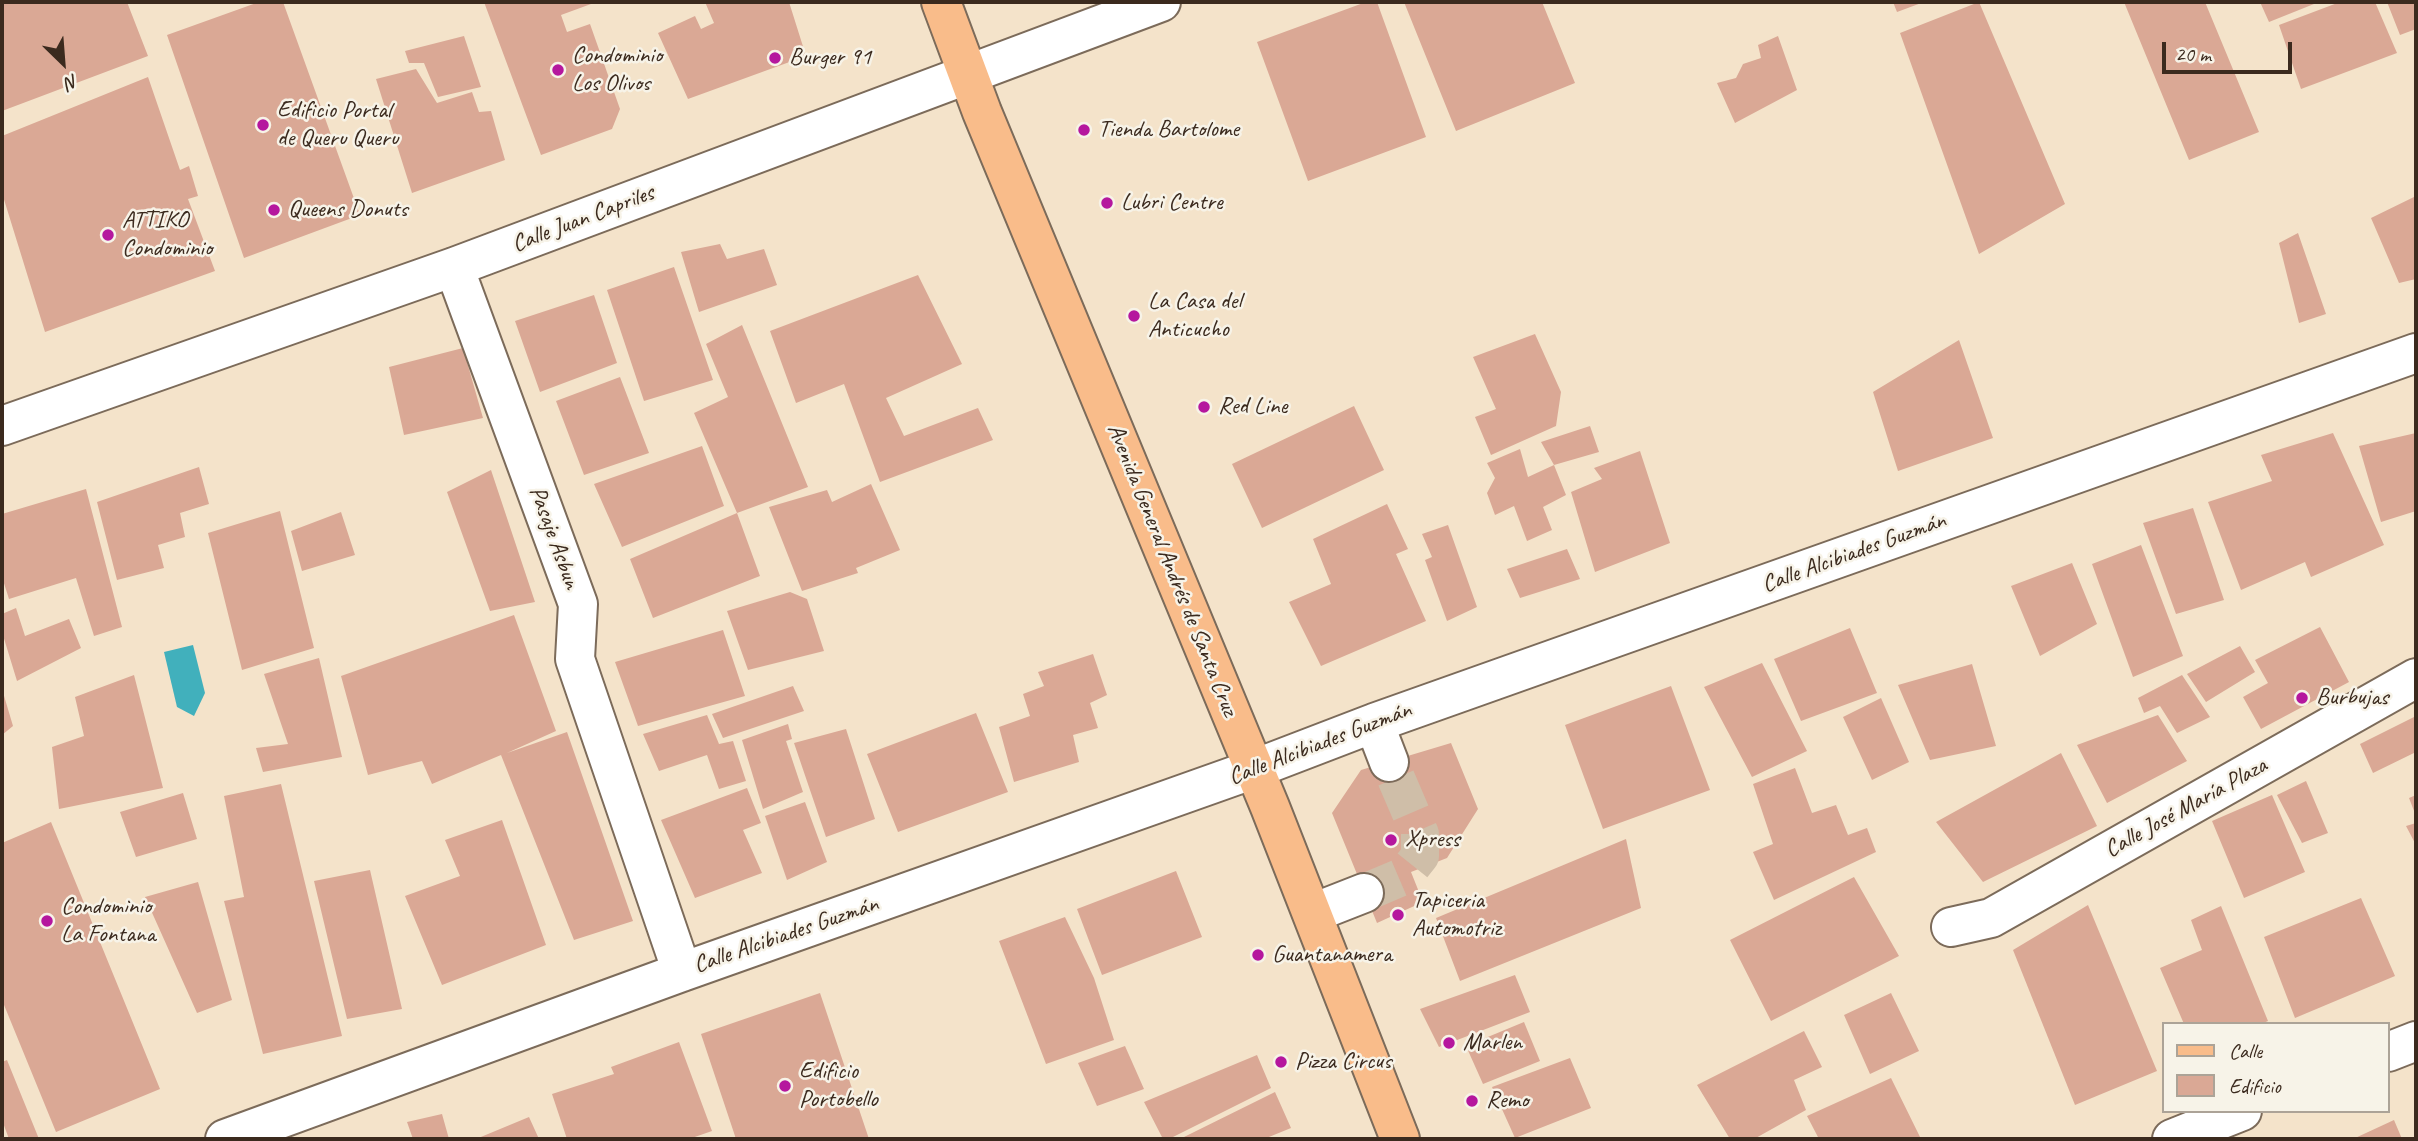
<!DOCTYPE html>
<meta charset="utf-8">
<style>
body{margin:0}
#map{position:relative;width:2418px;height:1141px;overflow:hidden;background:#f4e3ca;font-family:Caveat,sans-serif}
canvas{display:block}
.frame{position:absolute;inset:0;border:4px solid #3b2a1e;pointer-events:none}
.legend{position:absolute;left:2162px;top:1022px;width:228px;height:91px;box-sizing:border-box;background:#f7f3e8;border:2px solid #aca397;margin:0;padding:9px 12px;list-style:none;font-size:21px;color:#3b2a1e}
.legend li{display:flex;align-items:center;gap:14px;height:35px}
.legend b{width:35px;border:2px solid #aca397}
.north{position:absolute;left:28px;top:28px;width:70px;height:70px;-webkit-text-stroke:5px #f7f3e8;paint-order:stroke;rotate:155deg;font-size:19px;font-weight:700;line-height:28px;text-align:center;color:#3b2a1e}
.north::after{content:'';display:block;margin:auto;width:24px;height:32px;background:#3b2a1e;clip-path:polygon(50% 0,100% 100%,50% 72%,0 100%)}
.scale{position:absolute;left:2162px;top:42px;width:130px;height:32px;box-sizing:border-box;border:4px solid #3b2a1e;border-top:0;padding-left:9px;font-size:21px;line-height:24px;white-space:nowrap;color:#3b2a1e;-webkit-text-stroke:5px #f7f3e8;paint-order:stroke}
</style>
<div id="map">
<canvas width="2418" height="1141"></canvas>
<div class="frame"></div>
<ul class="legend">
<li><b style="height:9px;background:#f9bc8a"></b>Calle</li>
<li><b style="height:19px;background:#daa895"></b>Edificio</li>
</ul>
<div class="north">N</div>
<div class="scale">20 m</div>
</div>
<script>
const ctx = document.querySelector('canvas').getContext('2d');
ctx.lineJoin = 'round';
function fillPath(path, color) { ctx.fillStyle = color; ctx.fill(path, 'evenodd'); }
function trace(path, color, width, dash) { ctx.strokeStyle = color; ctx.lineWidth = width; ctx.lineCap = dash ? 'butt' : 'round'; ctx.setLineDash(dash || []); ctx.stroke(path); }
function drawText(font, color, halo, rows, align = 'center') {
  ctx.font = font + ' Caveat,sans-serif'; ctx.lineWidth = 5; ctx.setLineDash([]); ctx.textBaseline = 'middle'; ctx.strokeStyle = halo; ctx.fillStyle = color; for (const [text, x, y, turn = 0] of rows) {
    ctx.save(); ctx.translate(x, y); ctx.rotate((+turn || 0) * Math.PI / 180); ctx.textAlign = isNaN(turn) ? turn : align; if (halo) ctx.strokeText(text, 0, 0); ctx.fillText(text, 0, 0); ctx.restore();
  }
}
const water = new Path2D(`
 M193 645 205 693 194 716 177 707 164 652Z`);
const building = new Path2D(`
 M2 2H127L148 56 2 111Z
 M259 2H283L360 215 244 258 167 35Z
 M484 2H590L591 4 561 15 567 32 590 24 620 109 612 129 541 155Z
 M705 2H789L806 56 688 99 658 33 695 16 701 29 714 23Z
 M1366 2H1377L1426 137 1308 181 1257 42Z
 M1404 2H1542L1575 83 1456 131Z
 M1893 2H1924L1897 12Z
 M1979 2 2065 204 1979 254 1900 33Z
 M2124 2H2205L2259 132 2189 160Z
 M2260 2H2319L2269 22Z
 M2340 2H2375L2397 53 2301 89 2279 25Z
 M2387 2H2415L2416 29 2400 35Z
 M464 36 481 87 438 97 424 63H409L405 51Z
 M1778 36 1797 90 1735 123 1717 83 1736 78 1743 64 1761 58 1758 45Z
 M416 69 437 103 472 92 479 112 491 111 505 160 412 193 376 79Z
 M148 77 180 170 189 166 198 196 188 199 215 271 45 332 2 193V136Z
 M2416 196V279L2399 283 2371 218Z
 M2298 233 2326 314 2299 323 2279 243Z
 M720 244 727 259 764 249 777 285 699 312 681 252Z
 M674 267 713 380 644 401 607 290Z
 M918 275 962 364 886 398 904 436 978 408 993 440 880 482 844 384 796 403 770 331Z
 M594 295 617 363 540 392 515 321Z
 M742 325 808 487 737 513 694 413 728 397 706 344Z
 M1535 334 1561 392 1556 426 1491 455 1475 417 1496 409 1473 357Z
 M1959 340 1993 438 1898 471 1873 392Z
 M463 348 483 418 404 435 389 367Z
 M620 377 649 453 584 475 556 401Z
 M1354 406 1384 470 1262 528 1232 464Z
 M1590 426 1599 452 1554 465 1566 495 1543 507 1552 530 1527 541 1514 506 1495 515 1487 493 1495 478 1487 463 1520 449 1528 477 1554 465 1541 442Z
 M2333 433 2384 545 2311 577 2305 562 2241 590 2208 502 2272 481 2261 455Z
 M2416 433V511L2381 522 2359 446Z
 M702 446 724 506 622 547 594 484Z
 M1640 451 1670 543 1595 572 1571 492 1602 479 1594 468Z
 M199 467 209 504 180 513 185 537 158 545 164 568 117 580 97 502Z
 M491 470 535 602 490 611 447 492Z
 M871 484 900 550 856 568 858 573 802 591 769 507 827 490 832 502Z
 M86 489 122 627 94 636 76 578 9 599 2 577V514Z
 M1387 504 1408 549 1396 554 1426 621 1321 666 1289 602 1331 584 1313 539Z
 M2193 508 2224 600 2176 614 2143 523Z
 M280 511 314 648 242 670 208 533Z
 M341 512 355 555 302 571 291 531Z
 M737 513 760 576 653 618 630 559Z
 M1448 525 1477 607 1447 621 1425 560 1432 557 1422 534Z
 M2141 545 2183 656 2133 677 2092 564Z
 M1567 549 1580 579 1520 598 1507 569Z
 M2072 563 2097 624 2040 656 2011 586Z
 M790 592 807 599 824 651 748 670 727 611Z
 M16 608 25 636 69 619 81 648 17 681 2 632V614Z
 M514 615 556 731 507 753 567 732 633 921 574 940 501 755 432 784 422 761 368 775 341 676Z
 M2320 627 2349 682 2261 729 2243 697 2268 683 2255 660Z
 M1850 628 1877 693 1801 721 1774 659Z
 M723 630 745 696 638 726 615 662Z
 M2240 646 2255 672 2206 702 2187 674Z
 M1093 654 1107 695 1090 703 1098 728 1073 735 1079 762 1014 782 999 727 1030 716 1023 694 1044 686 1038 672Z
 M319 658 342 757 263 772 256 748 288 744 264 674Z
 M1762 663 1807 751 1752 777 1704 687Z
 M1972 664 1996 746 1930 760 1898 685Z
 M134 675 163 788 59 809 52 747 84 736 75 697Z
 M2182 675 2210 717 2177 733 2160 706 2144 713 2138 698Z
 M793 686 804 711 723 738 712 714Z
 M1671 686 1710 790 1603 829 1565 725Z
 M2 689 13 726 2 735Z
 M1881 698 1909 762 1872 780 1843 717Z
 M976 713 1008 792 898 832 867 754Z
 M707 715 719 744 733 741 746 781 719 789 707 755 659 771 643 734Z
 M2158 715 2187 761 2107 803 2077 745Z
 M2416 716V752L2373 773 2360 744Z
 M788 724 792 739 786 741 803 792 763 809 742 740Z
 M846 729 875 819 826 837 794 743Z
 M1451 743 1478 809 1447 858 1411 872 1423 902 1377 923 1332 813 1361 770Z
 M2061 753 2097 826 1983 882 1936 822Z
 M1795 768 1812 813 1836 805 1848 835 1867 828 1876 852 1774 900 1753 852 1773 844 1753 784Z
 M2306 781 2328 833 2302 843 2277 795Z
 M281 784 342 1036 263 1054 224 901 244 897 224 796Z
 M747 788 761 823 743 830 762 873 695 898 661 820Z
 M183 793 197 839 136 857 120 812Z
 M2272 795 2305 872 2244 898 2212 821Z
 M2416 795V816L2409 798Z
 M805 802 827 862 787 880 765 816Z
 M502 820 546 945 442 985 405 896 460 876 445 840Z
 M51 822 160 1089 56 1132 2 1000V843Z
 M2416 823V845L2406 826Z
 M1626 839 1641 908 1460 981 1436 918Z
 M370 870 402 1009 347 1019 314 881Z
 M1176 871 1202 937 1102 975 1077 909Z
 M1854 877 1899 956 1771 1021 1730 940Z
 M198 882 232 1000 197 1013 145 897Z
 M2361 898 2395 976 2295 1018 2264 937Z
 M2088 905 2157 1071 2075 1105 2013 950Z
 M2221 906 2268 1021 2261 1024H2184L2160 968 2202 950 2191 920Z
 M1065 917 1094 978 1114 1040 1046 1064 999 941Z
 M1515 975 1530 1012 1439 1047 1420 1009Z
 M820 993 869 1139H736L701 1034Z
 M1891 993 1919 1051 1870 1074 1844 1015Z
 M1524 1022 1540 1061 1483 1084 1466 1046Z
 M1804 1031 1822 1067 1794 1080 1806 1110 1754 1139H1730L1697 1085Z
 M679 1042 712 1131 689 1139H567L552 1094 614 1074 611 1067Z
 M1125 1046 1144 1089 1097 1106 1078 1063Z
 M1257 1055 1271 1088 1169 1139H1163L1144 1102Z
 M1570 1058 1591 1108 1515 1138 1492 1087Z
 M7 1060 39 1139H9L2 1120V1062Z
 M1891 1078 1921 1139H1819L1807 1116Z
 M1275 1092 1291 1128 1264 1139H1185L1184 1137Z
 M442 1114 449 1139H413L407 1122Z
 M529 1117 539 1139H476Z
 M2394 1120 2402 1139H2353Z`);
const minorTunnel = new Path2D(`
 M1364 893 1404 876 1420 856V834L1389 762`);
const minor = new Path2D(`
 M454 267 578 604 575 659 682 972
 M2 426 454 267 1161 2
 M1374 723 1389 762
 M1313 913 1364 893
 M1951 927 1991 918 2416 678
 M2388 1052 2416 1041
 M225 1139 682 972 1254 769 1374 723 2416 353
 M2172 1139 2242 1111`);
const major = new Path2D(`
 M941 2 982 112 1270 807 1400 1139`);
const markers = [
 [775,58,7,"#b5179e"],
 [558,70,7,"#b5179e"],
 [263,125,7,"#b5179e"],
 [1084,130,7,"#b5179e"],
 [1107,203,7,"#b5179e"],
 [274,210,7,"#b5179e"],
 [108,235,7,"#b5179e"],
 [1134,316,7,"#b5179e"],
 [1204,407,7,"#b5179e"],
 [2302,698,7,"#b5179e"],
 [1391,840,7,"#b5179e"],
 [1398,915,7,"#b5179e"],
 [47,921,7,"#b5179e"],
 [1258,955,7,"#b5179e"],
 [1449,1043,7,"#b5179e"],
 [1281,1062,7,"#b5179e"],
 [785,1086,7,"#b5179e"],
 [1472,1101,7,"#b5179e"]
];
const poiNames = [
 ["Condominio",572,56],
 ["Los Olivos",572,84],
 ["Burger 91",789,58],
 ["Edificio Portal",277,111],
 ["de Queru Queru",277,139],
 ["Tienda Bartolome",1098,130],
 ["Lubri Centre",1121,203],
 ["Queens Donuts",288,210],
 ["ATTIKO",122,221],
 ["Condominio",122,249],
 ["La Casa del",1148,302],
 ["Anticucho",1148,330],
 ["Red Line",1218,407],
 ["Burbujas",2316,698],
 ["Xpress",1405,840],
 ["Tapiceria",1412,901],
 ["Automotriz",1412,929],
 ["Condominio",61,907],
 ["La Fontana",61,935],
 ["Guantanamera",1272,955],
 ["Marlen",1463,1043],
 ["Pizza Circus",1295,1062],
 ["Edificio",799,1072],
 ["Portobello",799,1100],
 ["Remo",1486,1101]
];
const streetNames = [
 ["Calle Juan Capriles",583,219,-21],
 ["Pasaje Asbun",554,538,70],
 ["Calle Alcibiades Guzmán",1854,553,-20],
 ["Avenida General Andrés de Santa Cruz",1172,570,68],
 ["Calle Alcibiades Guzmán",1320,744,-21],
 ["Calle José María Plaza",2186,808,-29],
 ["Calle Alcibiades Guzmán",786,935,-19]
];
fillPath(water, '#41b0bc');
fillPath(building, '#daa895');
trace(minorTunnel, '#cfbea8', 38, [38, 19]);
trace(minor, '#7c6b5a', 42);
trace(major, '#7c6b5a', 42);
trace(minor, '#fff', 38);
trace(major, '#f9bc8a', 38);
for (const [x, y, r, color] of markers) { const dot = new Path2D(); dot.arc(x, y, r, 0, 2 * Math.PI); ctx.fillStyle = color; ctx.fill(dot); trace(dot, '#f7f3e8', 2.5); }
drawText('24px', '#3b2a1e', '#f7f3e8', poiNames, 'left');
drawText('24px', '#3b2a1e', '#f7f3e8', streetNames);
</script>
